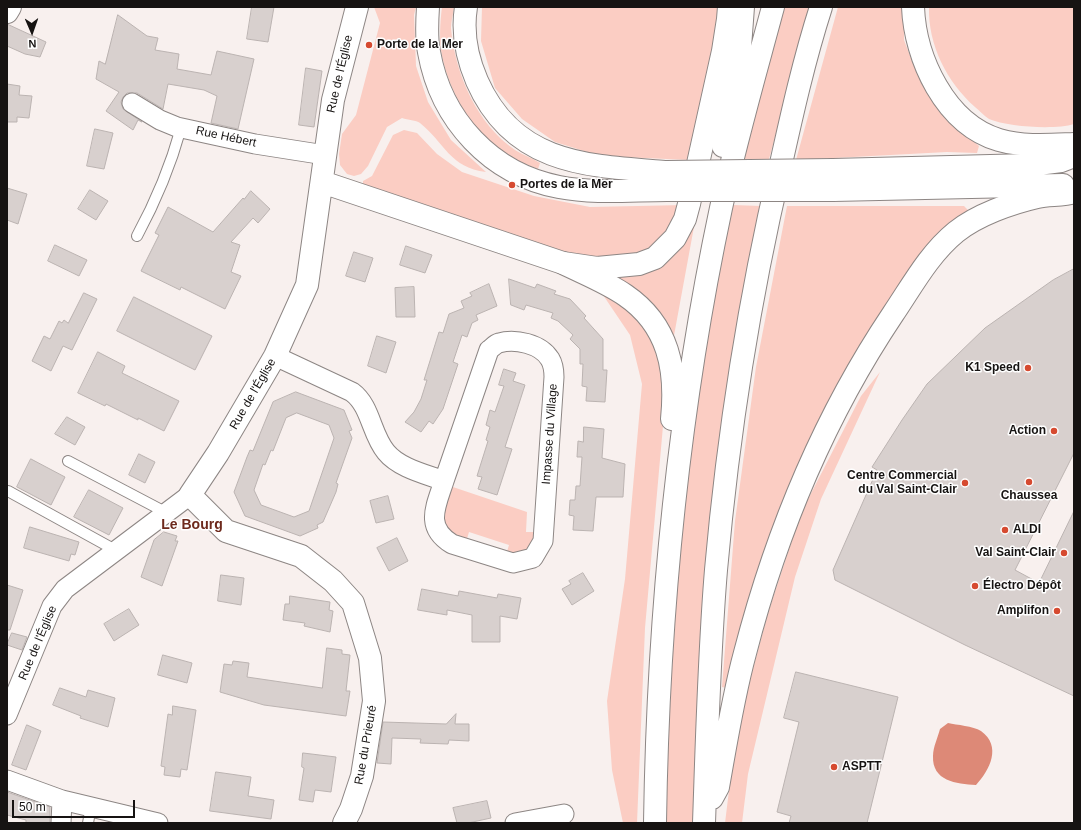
<!DOCTYPE html>
<meta charset="utf-8">
<style>
body{margin:0}
#map{position:relative;width:1081px;height:830px;overflow:hidden;background:#f8f0ee;font-family:Helvetica,sans-serif}
canvas{display:block}
.frame{position:absolute;inset:0;border:8px solid #161312;pointer-events:none}
.north{position:absolute;left:12px;top:12px;width:40px;height:40px;-webkit-text-stroke:3px #fff;paint-order:stroke;rotate:178deg;font-size:11px;font-weight:700;line-height:16px;text-align:center;color:#161312}
.north::after{content:'';display:block;margin:auto;width:14px;height:18px;background:#161312;clip-path:polygon(50% 0,100% 100%,50% 72%,0 100%)}
.scale{position:absolute;left:12px;top:800px;width:123px;height:18px;box-sizing:border-box;border:2px solid #161312;border-top:0;padding-left:5px;font-size:12px;line-height:14px;white-space:nowrap;color:#161312;-webkit-text-stroke:3px #fff;paint-order:stroke}
</style>
<div id="map">
<canvas width="1081" height="830"></canvas>
<div class="frame"></div>
<div class="north">N</div>
<div class="scale">50 m</div>
</div>
<script>
const ctx = document.querySelector('canvas').getContext('2d');
ctx.lineJoin = 'round';
function fillPath(path, color) { ctx.fillStyle = color; ctx.fill(path, 'evenodd'); }
function trace(path, color, width, dash) { ctx.strokeStyle = color; ctx.lineWidth = width; ctx.lineCap = dash ? 'butt' : 'round'; ctx.setLineDash(dash || []); ctx.stroke(path); }
function drawText(font, color, halo, rows, align = 'center') {
  ctx.font = font + ' Helvetica,sans-serif'; ctx.lineWidth = 3; ctx.setLineDash([]); ctx.textBaseline = 'middle'; ctx.strokeStyle = halo; ctx.fillStyle = color; for (const [text, x, y, turn = 0] of rows) {
    ctx.save(); ctx.translate(x, y); ctx.rotate((+turn || 0) * Math.PI / 180); ctx.textAlign = isNaN(turn) ? turn : align; if (halo) ctx.strokeText(text, 0, 0); ctx.fillText(text, 0, 0); ctx.restore();
  }
}
const green = new Path2D(`
 M374 7H416L414 15 416 66 428 102 451 140 486 172C450 168 444 142 420 123 416 120 408 120 402 118L387 127 368 166 361 174 354 176 347 174 340 165 339 154 342 134 356 115 380 23Z
 M442 7H454C453 14 451 22 451 28 455 74 477 124 515 150 523 155 532 158 540 163L538 169C529 165 518 162 510 157 475 136 450 95 442 56 439 40 440 23 442 7Z
 M482 7H718L709 70 689 160 600 156 555 142 522 119 495 88 481 41Z
 M783 7H811L769 159 743 160Z
 M838 7H904V40L917 74 945 118 979 146 977 153 947 152 796 160Z
 M929 7H1074V124C1055 130 1008 127 989 119 984 116 979 110 975 107 947 82 928 45 929 7Z
 M404 130 417 133 437 154 462 172 534 196 590 207 685 205 659 250 596 264 363 185V181L372 176 393 135Z
 M698 205 673 341 607 275 630 273Z
 M732 205 761 206 701 624 693 823H665C669 716 674 609 685 502 696 402 713 303 732 205Z
 M787 206H964L970 212 860 348 727 688 722 687 735 521 756 367Z
 M601 292C625 304 648 322 658 348 662 358 664 370 667 381L645 628 637 823H623L612 770 607 701 625 579 642 384 630 335Z
 M880 372 821 499 795 577 748 774 742 823H725L733 758 745 698 768 613 801 513 861 396Z
 M450 486 527 512 526 532H535C533 552 523 552 506 555L509 545 469 532 466 542 445 528 443 519Z`);
const water = new Path2D(`
 M948 723C957 725 973 726 981 731 1002 746 990 770 976 785 956 784 932 781 933 756 933 747 938 737 940 729Z`);
const building = new Path2D(`
 M252 7H274L268 42 247 39Z
 M118 15 147 36 158 38 155 50 179 54 177 69 211 75 217 51 254 59 238 129 211 123 217 96 204 90 168 84 163 109 137 93H127L123 97 121 102 123 109 142 122 138 120 133 130 106 111 119 92 96 79 99 61 105 64Z
 M7 24 46 42 40 57 25 54 7 46Z
 M306 68 322 71 314 127 299 125Z
 M7 84 20 86 19 95 32 96 29 118 17 117V122H7Z
 M95 129 113 133 104 169 87 166Z
 M7 188 27 194 18 224 7 220Z
 M90 190 108 201 96 220 78 209Z
 M251 191 270 209 258 223 253 218 231 242 240 245 231 272 241 276 225 309 181 287 180 290 141 271 159 235 155 233 168 207 213 232 243 198 244 199Z
 M55 245 87 260 79 276 48 261Z
 M406 246 432 255 425 273 400 265Z
 M354 252 373 258 365 282 346 276Z
 M1074 269V453L1015 570 1039 583 1074 511V696L965 645 835 580 833 570 877 470 872 467 902 420 927 384 985 328 1053 280Z
 M509 279 535 288 537 284 556 291 554 294 570 299 586 316 584 318 603 339V370H607L605 402 586 401 587 387 582 386 583 364H580V349L570 339 573 335 558 321 551 318 553 313 526 305 524 310 511 305Z
 M489 284 497 306 476 315 478 320 472 323 467 337 462 335 453 362 458 364 443 409 433 424 429 421 421 432 405 422 414 412 421 399 427 380H424L439 332 443 333 449 314 464 308 461 301 472 296 470 293Z
 M414 287 415 317H396L395 288Z
 M84 293 97 299 72 350 63 346 51 371 32 361 44 336 50 339 59 321 62 323 64 320 68 323Z
 M134 297 212 336 195 370 117 331Z
 M377 336 396 342 386 373 368 366Z
 M98 352 125 366 122 373 179 401 164 431 138 418V420L106 404 105 406 78 393Z
 M504 369 516 373 513 381 525 385 505 447 512 449 497 495 478 489 482 477 477 476 488 441 486 440 490 427 486 425 490 410 495 412 504 386 499 385Z
 M296 392 344 410 352 430 349 431 352 438 336 483 338 484 336 492 323 522 317 525 318 528 300 536 245 516 234 492 247 457 250 450 253 451 273 402ZM297 413 329 425 334 438 309 511 294 517 261 505 254 490 263 464 265 465 271 450 273 451 286 418Z
 M67 417 85 427 75 445 55 434Z
 M584 427 604 429 602 458 625 464 623 497H596L593 531 573 530 574 516 569 515 570 500H575L576 486H580L582 457H577L578 441 583 442Z
 M139 454 155 462 145 483 129 475Z
 M31 459 65 477 51 505 17 487Z
 M89 490 123 508 109 535 74 517Z
 M388 496 394 519 376 523 370 501Z
 M30 527 79 542 75 555 71 554 69 561 24 548Z
 M164 532 177 536 175 541H178L162 586 141 577 154 540Z
 M397 538 408 561 389 571 377 548Z
 M583 573 594 591 572 605 562 589 571 584 569 581Z
 M221 575 244 578 241 605 218 601Z
 M7 585 23 590 10 630H7Z
 M422 589 458 596 459 591 497 598 498 594 521 598 517 619 500 616V642H472V615L447 610V615L418 610Z
 M290 596 330 602 329 610 333 611 330 632 304 626 305 623 283 620 285 604H289Z
 M129 609 139 625 114 641 104 624Z
 M12 633 27 637 22 650 7 645Z
 M327 648 342 650V654L350 655 346 691H350L346 716 264 705 220 692 224 664 232 665 233 661 249 663 247 677 322 688Z
 M163 655 192 663 187 683 158 675Z
 M796 672 898 697 867 823H789L791 816 777 812 799 722 784 718Z
 M60 688 86 697 88 690 115 698 108 727 80 718 81 716 53 705Z
 M173 706 196 710 187 770 181 769 180 777 164 775 165 767 161 766 168 714 172 715Z
 M456 714 455 724H469V741L449 740 448 744 420 743 421 739 392 738 391 764 377 763 383 722 446 724Z
 M27 725 41 731 26 770 12 765Z
 M303 753 336 757 331 792 315 790 313 802 299 800 304 768 302 767Z
 M216 772 251 777 248 796 274 800 271 819 210 811Z
 M7 792 50 807V823H26V820L7 815Z
 M487 801 491 818 468 823H457L453 808Z`);
const lane = new Path2D(`
 M137 236C157 199 170 168 181 128
 M68 461 167 513
 M8 491 117 551
 M88 823 91 806`);
const street = new Path2D(`
 M132 103 160 120 177 127 255 144 325 155
 M275 356 352 392C371 406 371 434 386 452 399 468 425 474 444 481 436 506 424 527 452 544L513 563 533 558 543 541 554 377C554 371 553 364 550 359 541 344 515 338 499 343 495 344 492 348 489 350L444 481
 M7 715 52 606 65 589 190 495
 M7 780 62 800 158 823
 M61 823 62 800
 M515 823 564 814`);
const secondary = new Path2D(`
 M428 7C427 22 426 38 429 52 441 120 491 174 559 187 594 194 632 190 667 190
 M466 7C462 32 467 58 477 81 514 165 588 166 667 172
 M7 12 10 7
 M833 170 1030 165 1061 161 1074 156
 M322 182 563 263 597 268 639 264 655 258 675 238 685 219 689 204 723 51 728 19 729 7
 M833 190 1063 185
 M344 823 351 809 362 776 374 701 370 658 353 603 333 581 301 556 226 531 190 495 218 453 275 356 307 285 333 100 357 7`);
const highway = new Path2D(`
 M913 7C915 58 945 124 999 140 1024 147 1048 145 1074 144
 M723 146 740 47 743 7
 M563 263C583 273 606 282 625 295 669 325 677 370 672 419
 M712 798 718 787C726 742 733 697 745 653 776 533 824 417 893 314 912 286 929 254 956 232 977 215 1011 203 1037 197 1049 194 1062 196 1074 192
 M655 823C658 617 678 410 721 208 736 140 755 74 773 7
 M704 823C707 738 709 654 716 570 728 435 749 300 780 168 792 114 804 60 821 7`);
const secondaryBridge = new Path2D(`
 M667 172 833 170
 M667 190H833`);
const markers = [
 [369,45,4,"#d64a30"],
 [512,185,4,"#d64a30"],
 [1028,368,4,"#d64a30"],
 [1054,431,4,"#d64a30"],
 [1029,482,4,"#d64a30"],
 [965,483,4,"#d64a30"],
 [1005,530,4,"#d64a30"],
 [1064,553,4,"#d64a30"],
 [975,586,4,"#d64a30"],
 [1057,611,4,"#d64a30"],
 [834,767,4,"#d64a30"]
];
const poiNames = [
 ["Porte de la Mer",377,45],
 ["Portes de la Mer",520,185],
 ["K1 Speed",1020,368,"right"],
 ["Action",1046,431,"right"],
 ["Centre Commercial",957,476,"right"],
 ["du Val Saint-Clair",957,490,"right"],
 ["Chaussea",1029,496,"center"],
 ["ALDI",1013,530],
 ["Val Saint-Clair",1056,553,"right"],
 ["Électro Dépôt",983,586],
 ["Amplifon",1049,611,"right"],
 ["ASPTT",842,767]
];
const streetNames = [
 ["Rue de l'Église",340,74,-77],
 ["Rue Hébert",226,137,12],
 ["Rue de l'Église",253,394,-60],
 ["Impasse du Village",550,434,-86],
 ["Rue de l'Église",38,643,-67],
 ["Rue du Prieuré",366,745,-80]
];
const quarterNames = [
 ["Le Bourg",192,525]
];
fillPath(green, '#fbcdc3');
fillPath(water, '#dd8977');
fillPath(building, '#d8d0ce');
trace(building, '#bbb3b1', 1);
trace(lane, '#8d8684', 12);
trace(street, '#8d8684', 21);
trace(secondary, '#8d8684', 24);
trace(highway, '#8d8684', 24);
trace(lane, '#fff', 10);
trace(street, '#fff', 19);
trace(secondary, '#fff', 22);
trace(highway, '#fff', 22);
trace(secondaryBridge, '#8d8684', 24, []);
trace(secondaryBridge, '#fff', 22);
for (const [x, y, r, color] of markers) { const dot = new Path2D(); dot.arc(x, y, r, 0, 2 * Math.PI); ctx.fillStyle = color; ctx.fill(dot); trace(dot, '#fff', 1.5); }
drawText('bold 12px', '#161312', '#fff', poiNames, 'left');
drawText('12px', '#161312', '#fff', streetNames);
drawText('bold 14px', '#6d291c', '#fff', quarterNames);
</script>
